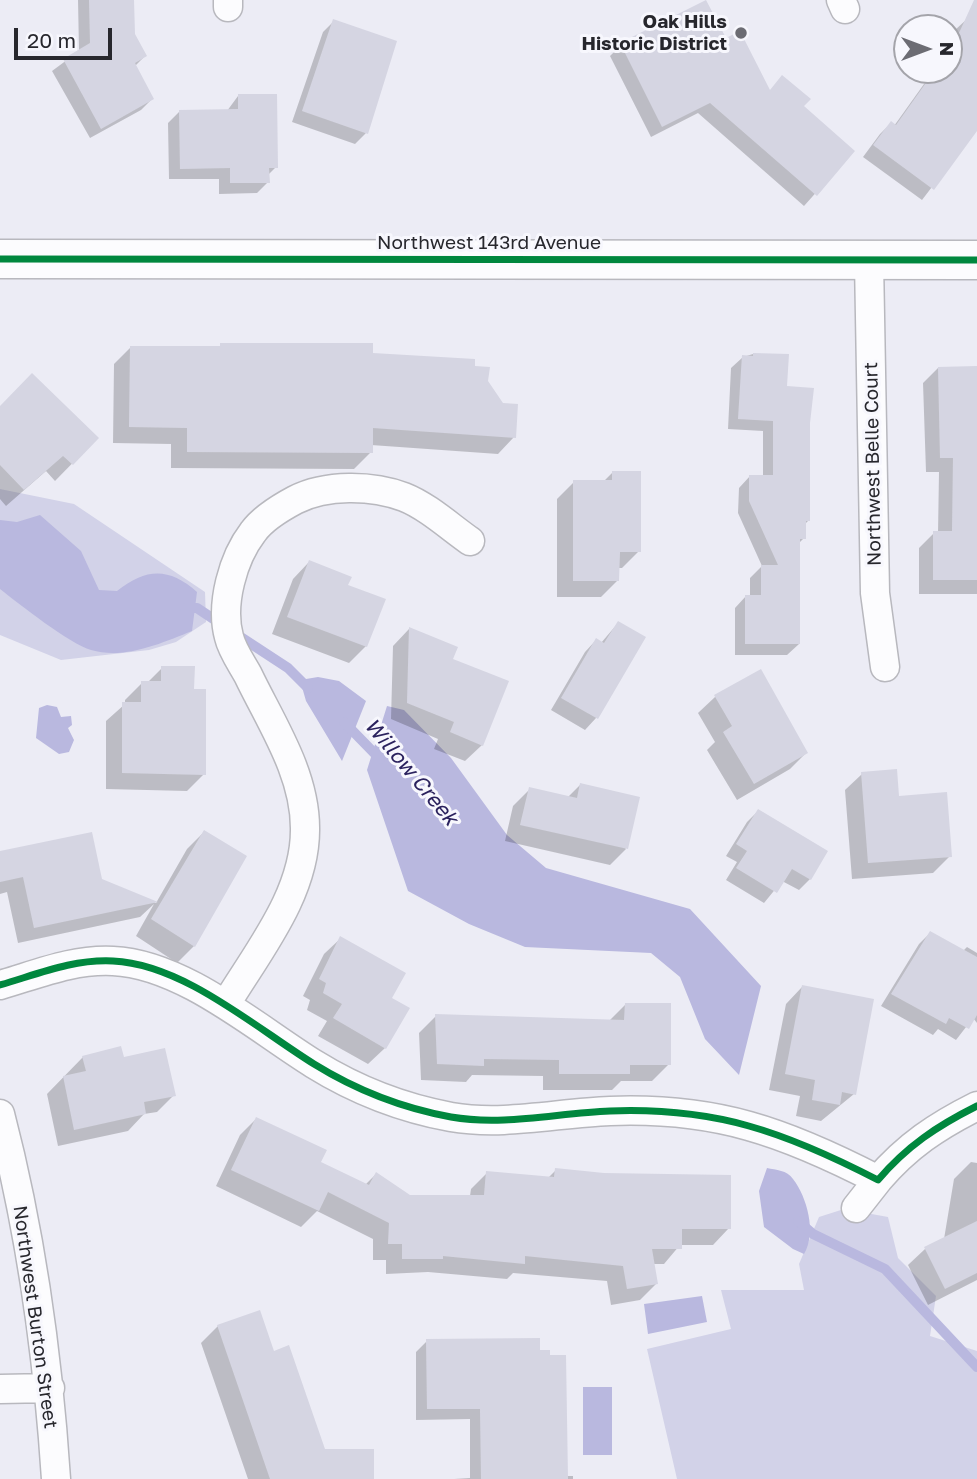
<!DOCTYPE html>
<style>
body{margin:0}
#map{position:relative;width:977px;height:1479px;overflow:hidden;background:#ececf5;font-family:"Golos Text",sans-serif}
canvas{display:block}
.north{position:absolute;left:893px;top:14px;width:70px;height:70px;box-sizing:border-box;background:#f7f7fd;border:2px solid #a4a4aa;border-radius:50%;rotate:90deg;font-size:19px;font-weight:700;line-height:28px;text-align:center;color:#27272d}
.north::after{content:'';display:block;margin:auto;width:24px;height:32px;background:#6c6c73;clip-path:polygon(50% 0,100% 100%,50% 72%,0 100%)}
.scale{position:absolute;left:14px;top:28px;width:98px;height:32px;box-sizing:border-box;border:4px solid #27272d;border-top:0;padding-left:9px;font-size:21px;line-height:24px;white-space:nowrap;color:#27272d;-webkit-text-stroke:5px #f7f7fd;paint-order:stroke}
</style>
<div id="map">
<canvas width="977" height="1479"></canvas>
<div class="north">N</div>
<div class="scale">20 m</div>
</div>
<script>
const ctx = document.querySelector('canvas').getContext('2d');
ctx.lineJoin = 'round';
function fillPath(path, color) { ctx.fillStyle = color; ctx.fill(path, 'evenodd'); }
function trace(path, color, width, dash) { ctx.strokeStyle = color; ctx.lineWidth = width; ctx.lineCap = dash ? 'butt' : 'round'; ctx.setLineDash(dash || []); ctx.stroke(path); }
function drawText(font, color, halo, rows, align = 'center') {
  ctx.font = font + ' "Golos Text",sans-serif'; ctx.lineWidth = 6; ctx.setLineDash([]); ctx.textBaseline = 'middle'; ctx.strokeStyle = halo; ctx.fillStyle = color; for (const [text, x, y, turn = 0] of rows) {
    ctx.save(); ctx.translate(x, y); ctx.rotate((+turn || 0) * Math.PI / 180); ctx.textAlign = isNaN(turn) ? turn : align; if (halo) ctx.strokeText(text, 0, 0); ctx.fillText(text, 0, 0); ctx.restore();
  }
}
const green = new Path2D(`
 M0 489 74 504 205 592 206 622 176 642 149 650 61 660 0 635Z
 M844 1209 888 1217 898 1258 936 1296 930 1336 977 1351V1479H677L647 1349 731 1329 721 1290H804L799 1264 819 1217Z`);
const water = new Path2D(`
 M40 515 81 551 99 590 117 591C146 568 169 567 197 592L192 631C162 643 124 660 91 650 70 644 19 604 0 589V520L17 522Z
 M318 677 339 681 366 701 342 761 306 701 300 680Z
 M47 705 57 707 61 717 71 716 72 725 68 728 74 740 69 752 59 754 36 738 39 708Z
 M387 706 404 710 451 758 507 835 546 868 690 909 761 986 739 1075 705 1039 680 977 651 953 525 947 469 924 408 891 367 770Z
 M767 1168C776 1170 787 1170 793 1179 807 1197 817 1233 804 1254L793 1249 764 1227 759 1191Z
 M702 1296 707 1322 648 1334 644 1304Z
 M583 1387H612V1455H583Z`);
const shadow = new Path2D(`
 M78 0H132L133 34 145 56 135 66 152 99 141 110 90 138 52 71 79 51Z
 M705 2 726 41 769 92 802 107 853 151 804 206 698 113 651 137 610 56 621 45Z
 M967 19H977V128L922 200 863 157 880 134 891 123 894 126 924 84 938 70H949V44L955 30Z
 M334 21 366 133 355 144 292 122 323 32Z
 M238 96 276 167 268 175V182L257 193 219 194V179H169L168 123 179 112 227 111Z
 M131 347 371 354 474 368 487 382 514 437 498 454 371 445V452L354 469 171 468V444L113 443 114 364Z
 M753 354 785 388 808 423V521L804 525V538L799 543V644L787 655H735V608L746 596H750V578L762 566 738 513 739 488 750 476H763V431L728 429 731 368 743 357Z
 M977 367V594H919V548L934 533H938L939 472H926L923 383 938 368Z
 M0 408 97 438 55 481 46 471 6 506 0 499Z
 M613 472 639 551 622 568H618V580L601 597H557V499L574 482H603Z
 M309 562 346 586 366 646 349 663 272 634 293 579Z
 M618 623 643 638 596 718 585 730 551 710 585 652 596 640 601 643Z
 M409 629 451 660 482 745 465 761 434 749 438 739 391 719 393 646Z
 M162 668 193 691 204 774 187 791 106 789V721L125 704V700L142 683H147Z
 M760 671 806 753 790 769 737 800 707 750 715 742 698 713 715 697Z
 M862 774 898 798 950 856 933 873 852 879 845 790Z
 M580 785 626 849 610 865 505 841 513 806 530 789 567 798Z
 M758 811 810 879 799 890 782 881 764 903 726 880 737 862 726 856 747 822Z
 M204 832 245 856 194 946 177 963 136 936 154 904 140 917 18 943 7 892 0 894V853L100 880 156 903 187 849Z
 M930 933 963 951 967 947 977 953V1023L973 1018 956 1040 938 1029 933 1035 881 1006 919 944Z
 M341 938 389 998 385 1048 368 1064 318 1036 327 1021 307 1010 310 1000 303 996 324 954Z
 M802 987 854 1094 821 1121 796 1116 800 1096 769 1090 786 1004Z
 M625 1005 669 1064 652 1081H621L612 1090H543V1076L472 1075 466 1082 421 1080 419 1033 436 1016 609 1021Z
 M83 1057 122 1059 174 1095 157 1112 144 1114 128 1131 58 1146 47 1094Z
 M256 1119 319 1163 365 1185 376 1174 410 1196H470L471 1189 487 1173 548 1178 556 1170 729 1228 713 1245H680L664 1264H653L656 1284 640 1300 611 1305 607 1281 513 1273 507 1279 428 1272 386 1274V1260H373V1239L317 1211 301 1227 216 1186 240 1135Z
 M971 1162 977 1163V1280L928 1305 908 1265 925 1249 944 1239 954 1179Z
 M218 1326 273 1353 324 1450 373 1479H248L201 1343Z
 M427 1341 539 1352 566 1476H573V1479H454L470 1478V1419L416 1420V1352Z`);
const stream = new Path2D(`
 M185 608H197L221 624
 M233 632 288 668 308 688
 M344 722 380 759
 M798 1221 813 1234 885 1269 977 1367`);
const building = new Path2D(`
 M89 0H134L135 34 147 56 135 63 154 99 101 129 63 59 90 43Z
 M706 0 726 38 740 31 770 90 782 75 811 99 804 106 855 151 817 196 710 103 662 127 620 43Z
 M974 0H977V131L934 190 873 145 891 121 896 125 935 70 940 74 942 70H949V55Z
 M333 19 397 41 368 134 302 111Z
 M238 94H277L278 168H269L270 183H230V168L180 169 179 110 238 109Z
 M220 343H373V353L475 359V366L490 367 488 381 503 403 518 404 516 438 373 428V453L187 452V428L129 427 130 346H220Z
 M753 353 789 354 787 386 814 388 810 423V521H806V539H800V644H745V595H761V565H778L749 501V475H773V421L738 419 742 355 753 356Z
 M977 366V580H933V531H952L953 458H940L938 367Z
 M32 373 99 438 73 465 63 456 24 490 0 465V406Z
 M612 471H641V552H620L619 581H573V480H612Z
 M309 560 352 577 348 585 386 599 367 647 287 617Z
 M618 621 646 637 598 719 561 698 596 638 604 643Z
 M409 627 458 647 453 659 509 681 483 746 450 732 454 722 407 703Z
 M161 666H195L194 689H206V775L122 773V702H141V681H161Z
 M761 669 808 753 754 784 723 732 732 726 714 695Z
 M897 769 899 796 947 792 952 857 868 863 861 772Z
 M580 783 640 797 628 849 520 825 529 787 577 798Z
 M758 809 828 851 811 880 792 869 777 893 736 868 747 851 736 844Z
 M204 830 247 856 195 947 151 919Z
 M92 832 102 879 158 902 34 928 23 877 0 882V851Z
 M930 931 977 957V1015L969 1029 949 1018 946 1024 891 994Z
 M340 936 406 973 392 998 410 1008 386 1049 333 1018 342 1004 323 993 326 983 319 979Z
 M802 985 874 999 856 1095 842 1092 840 1105 812 1100 815 1080 785 1074Z
 M625 1003H671V1065H630V1074H559V1060L484 1059V1066L437 1064 435 1014 624 1020Z
 M121 1046 124 1057 165 1048 176 1096 144 1102 146 1114 74 1130 63 1076 86 1071 82 1056Z
 M256 1117 327 1150 321 1162 369 1185 376 1172 410 1195H484L486 1171 554 1177 555 1168 604 1173 731 1175V1229H682V1249H652L658 1284 627 1289 623 1266 525 1256V1264L443 1256V1259H402V1244H388L389 1223 328 1192 319 1211 231 1170Z
 M977 1221V1273L945 1289 924 1247Z
 M260 1310 274 1351 289 1345 325 1449H374V1479H270L217 1325Z
 M540 1338V1350H550V1355H566L568 1479H481L480 1409H427L426 1339Z`);
const street = new Path2D(`
 M228 0V7
 M841 0 845 9
 M869 261 875 593 885 667
 M0 985C38 974 73 959 113 961 183 964 256 1028 314 1064 356 1090 402 1108 451 1117 504 1126 557 1113 610 1111 716 1107 785 1132 878 1180 907 1146 937 1126 977 1106
 M226 1004C258 951 306 893 305 828 305 773 271 723 248 675 242 664 232 650 229 637 220 604 233 558 253 532 263 518 280 508 295 500 326 484 372 485 404 497 427 506 450 527 470 541
 M0 1114C31 1233 48 1356 56 1479
 M856 1208 878 1180
 M0 1389 50 1388`);
const secondary = new Path2D(`
 M0 259 977 260`);
const cycleway = new Path2D(`
 M0 259 977 260
 M0 985C38 974 73 959 113 961 183 964 256 1028 314 1064 356 1090 402 1108 451 1117 504 1126 557 1113 610 1111 716 1107 785 1132 878 1180 907 1146 937 1126 977 1106`);
const markers = [
 [741,33,7,"#6c6c73"]
];
const poiNames = [
 ["Oak Hills",727,22],
 ["Historic District",727,44]
];
const streetNames = [
 ["Northwest 143rd Avenue",489,243],
 ["Northwest Belle Court",873,464,-91],
 ["Northwest Burton Street",35,1317,82]
];
const waterNames = [
 ["Willow Creek",411,772,50]
];
fillPath(green, '#d2d2e8');
fillPath(water, '#b9b8df');
fillPath(shadow, '#0003');
trace(stream, '#b9b8df', 10);
fillPath(building, '#d5d5e2');
trace(street, '#b8b8be', 31);
trace(secondary, '#b8b8be', 41);
trace(street, '#fcfcfe', 28);
trace(secondary, '#fcfcfe', 38);
trace(cycleway, '#00873e', 7);
for (const [x, y, r, color] of markers) { const dot = new Path2D(); dot.arc(x, y, r, 0, 2 * Math.PI); ctx.fillStyle = color; ctx.fill(dot); trace(dot, '#f7f7fd', 2.5); }
drawText('bold 19px', '#27272d', '#f7f7fd', poiNames, 'right');
drawText('19px', '#27272d', '#f7f7fd', streetNames);
drawText('italic 21px', '#2b225e', '#f7f7fd', waterNames);
</script>
